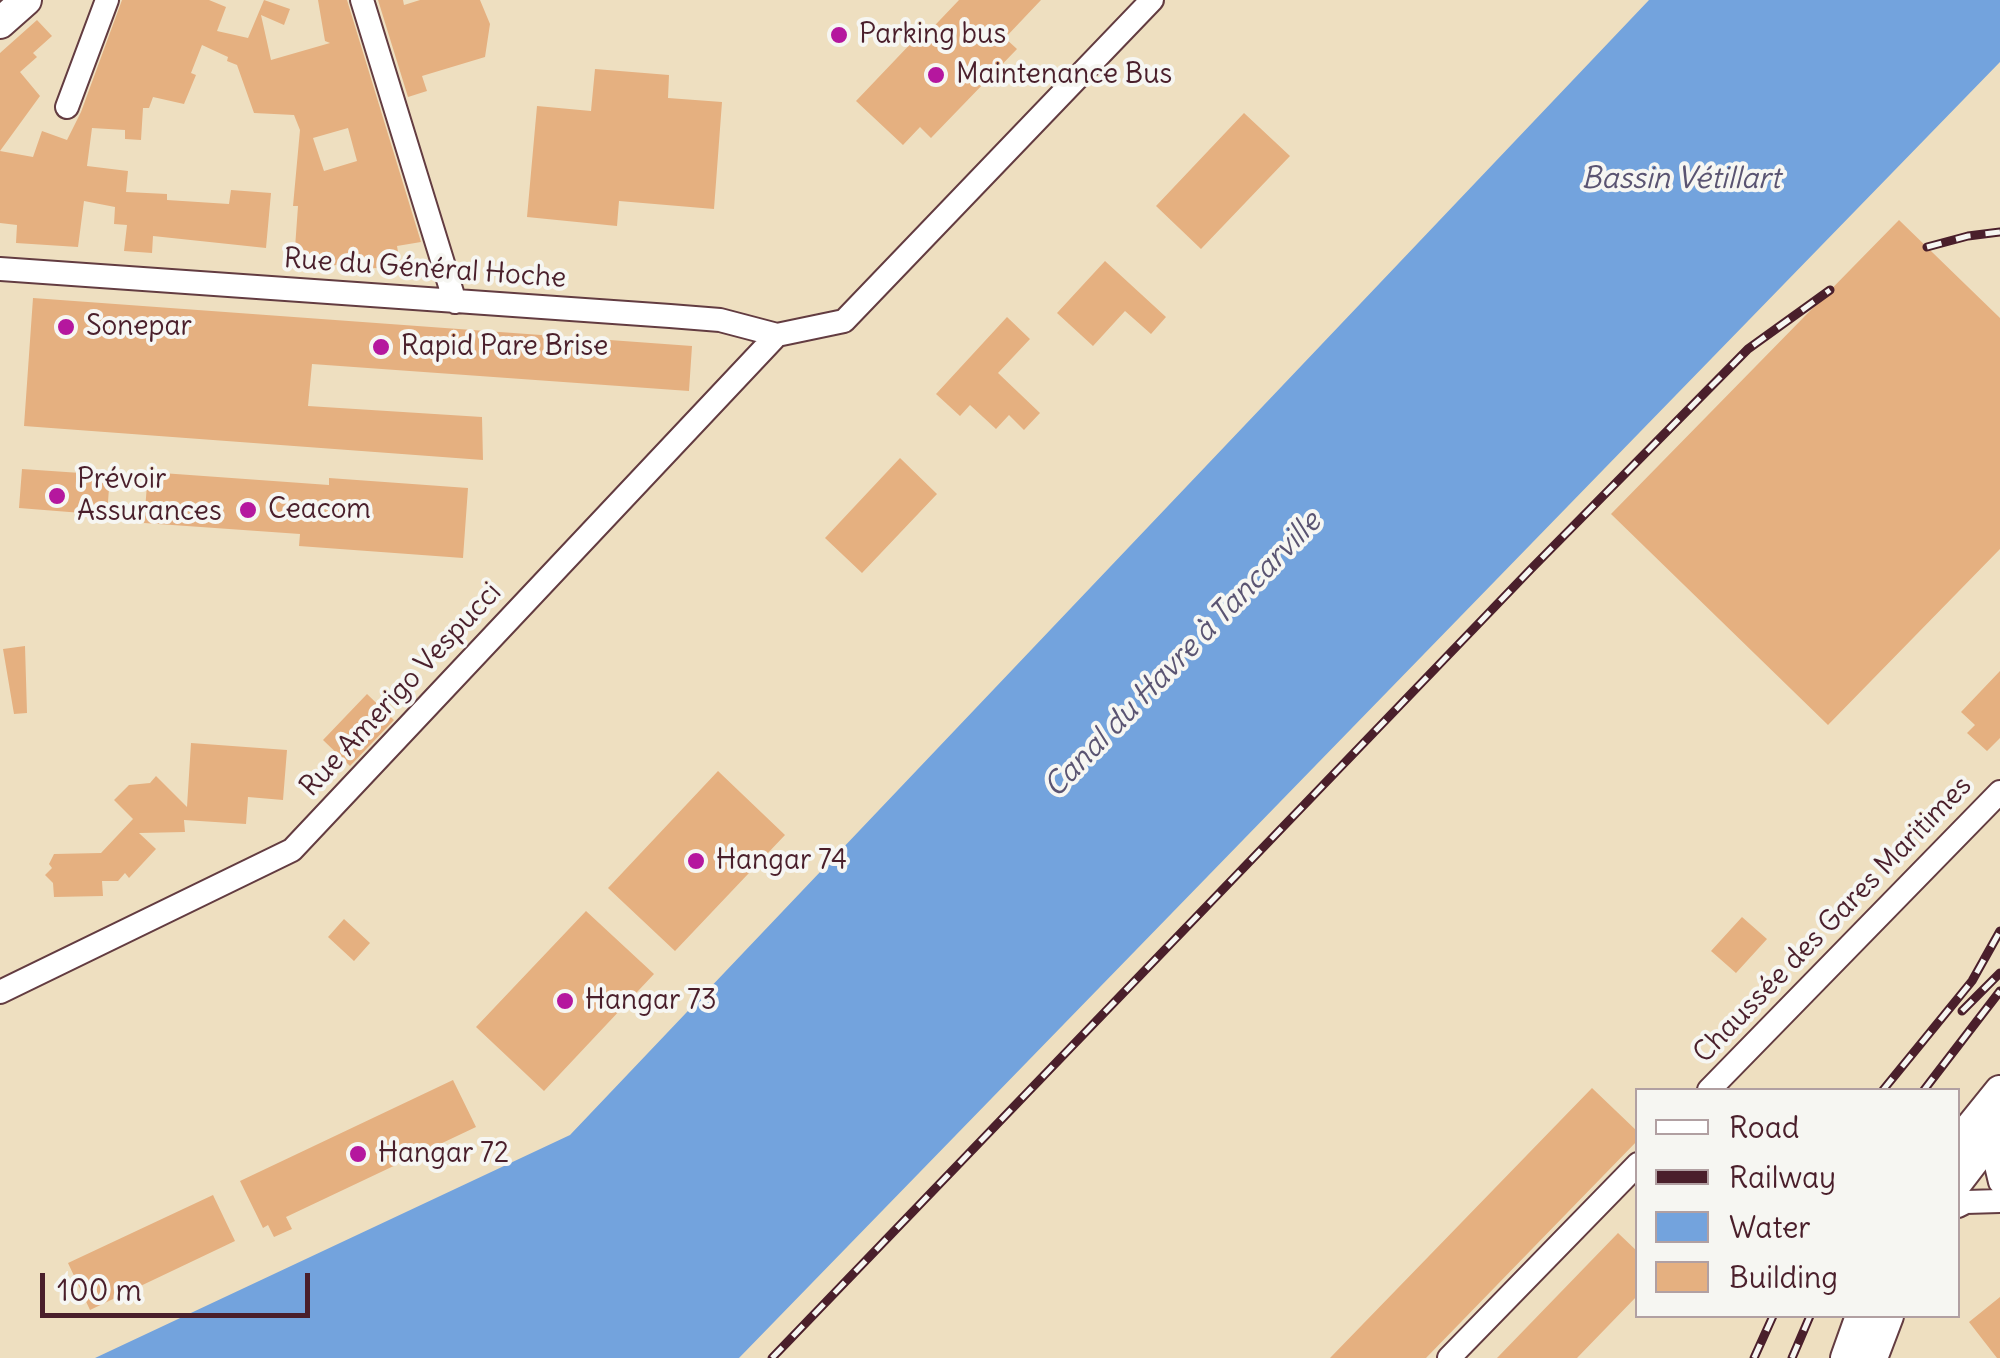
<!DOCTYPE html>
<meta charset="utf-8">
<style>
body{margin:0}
#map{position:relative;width:2000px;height:1358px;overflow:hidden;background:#eedfc0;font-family:Delius,sans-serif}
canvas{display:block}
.legend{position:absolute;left:1635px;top:1088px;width:325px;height:230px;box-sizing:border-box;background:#f6f6f2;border:2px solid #b1a0a2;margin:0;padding:12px 18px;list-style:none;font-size:30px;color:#4a1f2b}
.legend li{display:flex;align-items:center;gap:20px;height:50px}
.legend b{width:50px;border:2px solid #b1a0a2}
.scale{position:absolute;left:40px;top:1273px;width:270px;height:45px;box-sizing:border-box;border:5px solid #4a1f2b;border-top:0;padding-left:12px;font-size:30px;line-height:35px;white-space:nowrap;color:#4a1f2b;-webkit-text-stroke:8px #f6f6f2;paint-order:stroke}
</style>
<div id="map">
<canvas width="2000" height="1358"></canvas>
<ul class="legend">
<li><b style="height:12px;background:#fff"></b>Road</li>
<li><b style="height:12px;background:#4a1f2b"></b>Railway</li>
<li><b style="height:28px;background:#73a3dd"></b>Water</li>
<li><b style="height:28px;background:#e5b080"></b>Building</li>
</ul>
<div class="scale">100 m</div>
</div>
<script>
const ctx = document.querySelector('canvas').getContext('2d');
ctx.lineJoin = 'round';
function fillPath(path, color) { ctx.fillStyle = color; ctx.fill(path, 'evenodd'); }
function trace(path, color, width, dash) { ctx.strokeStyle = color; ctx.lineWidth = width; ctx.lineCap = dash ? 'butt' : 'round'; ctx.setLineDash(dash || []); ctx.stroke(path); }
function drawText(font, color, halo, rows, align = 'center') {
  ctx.font = font + ' Delius,sans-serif'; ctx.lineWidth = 8; ctx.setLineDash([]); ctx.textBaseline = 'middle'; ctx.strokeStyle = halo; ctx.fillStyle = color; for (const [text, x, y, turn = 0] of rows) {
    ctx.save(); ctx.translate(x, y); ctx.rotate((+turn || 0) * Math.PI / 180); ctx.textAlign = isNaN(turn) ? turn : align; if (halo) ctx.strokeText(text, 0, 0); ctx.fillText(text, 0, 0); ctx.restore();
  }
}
const water = new Path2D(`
 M1649 0H2000V62L739 1358H95L570 1135Z`);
const building = new Path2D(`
 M122 0H209L226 7 217 31 248 38 264 0 290 9 284 25 261 15 271 60 330 43 325 41 318 0H347L421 242 397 246 401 270 294 262 298 206H293L300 130 294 115 254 113 237 65 227 61 228 57 202 45 191 73 196 75 184 104 153 97 149 108H143L141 140 125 139V130L92 128 87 166 128 171 126 192 167 194V200L229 204 231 190 271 193 266 248 153 236 152 253 124 251 127 225 114 224 115 207 84 201 78 247 16 243 17 225 0 223V53L37 20 52 36 33 53 37 57 20 72 40 96 0 151 33 157 42 131 67 140 81 112ZM348 128 357 161 324 171 313 138Z
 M378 0H403L404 5 420 0H480L490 24 485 57 422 76 427 91 408 97Z
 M959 0H1041L1005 38 1017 49 931 138 920 127 903 145 856 101 916 38 920 41Z
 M595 69 669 75 668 98 722 102 714 209 619 201 617 226 527 217 537 106 591 111Z
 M1244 113 1290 156 1201 249 1156 206Z
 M1899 220 2000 318V549L1828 725 1611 514Z
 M1105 261 1166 317 1151 334 1125 311 1093 346 1057 313Z
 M33 298 692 346 689 391 312 364 308 406 482 417 483 460 24 426Z
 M1007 317 1030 339 998 373 1040 413 1024 430 1009 415 996 429 970 405 960 416 936 394Z
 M900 458 937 494 862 573 825 538Z
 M22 469 110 475 107 515 19 508Z
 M148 472 329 485V478L468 488 463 558 299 546 300 534 144 523Z
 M25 646 27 713 14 714 3 649Z
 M2000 671V738L1987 751 1967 733 1975 725 1961 712Z
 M367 694 394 720 350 766 323 740Z
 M191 743 287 750 283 800 248 797 246 824 184 820 185 832 139 833 156 849 129 878 125 873 118 881H102L103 896 54 897 53 883 45 875 52 868 49 864 54 854 101 853 133 819 114 800 129 785 150 783 156 776 187 807Z
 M718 771 785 835 675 951 608 888Z
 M586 911 654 974 544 1091 476 1027Z
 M1742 917 1767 939 1736 973 1711 951Z
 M344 919 370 943 354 961 328 937Z
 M453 1080 476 1127 286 1217 292 1229 274 1237 268 1225 263 1228 240 1181Z
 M1592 1088 1638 1132V1140L1426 1358H1330Z
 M213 1195 235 1241 90 1310 68 1263Z
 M1618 1233 1638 1252V1295L1577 1358H1497Z
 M2000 1297V1358H1997L1969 1322Z`);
const minor = new Path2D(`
 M362 0 455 302
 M67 107 107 0
 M0 269 670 316 720 320 777 335 844 321 1152 0
 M0 992 292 850 777 335
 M1709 1090 2000 792
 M1996 1132 1993 1153 2000 1182
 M1958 1206 1966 1202 2000 1201
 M1449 1358 1638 1164`);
const major = new Path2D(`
 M0 23 26 0
 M1958 1143 2000 1091
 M1958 1181 2000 1126
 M1846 1358 1861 1316
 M1872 1358 1888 1316`);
const rail = new Path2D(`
 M1927 247 1968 236 2000 232
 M1962 1011 2000 973
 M1883 1090 1972 981 2000 931
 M1924 1090 2000 991
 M772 1358 1531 569 1748 349 1830 290
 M1754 1358 1773 1316
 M1792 1358 1810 1316`);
const markers = [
 [839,35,10,"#b5179e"],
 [936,75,10,"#b5179e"],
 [66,327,10,"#b5179e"],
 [381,347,10,"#b5179e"],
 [57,496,10,"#b5179e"],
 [248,510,10,"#b5179e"],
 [696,861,10,"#b5179e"],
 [565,1001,10,"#b5179e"],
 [358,1154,10,"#b5179e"]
];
const poiNames = [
 ["Parking bus",859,35],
 ["Maintenance Bus",956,75],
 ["Sonepar",86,327],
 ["Rapid Pare Brise",401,347],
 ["Prévoir",77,480],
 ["Assurances",77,512],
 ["Ceacom",268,510],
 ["Hangar 74",716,861],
 ["Hangar 73",585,1001],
 ["Hangar 72",378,1154]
];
const streetNames = [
 ["Rue du Général Hoche",425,269,4],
 ["Rue Amerigo Vespucci",401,690,-47],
 ["Chaussée des Gares Maritimes",1833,920,-46]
];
const waterNames = [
 ["Bassin Vétillart",1681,179],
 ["Canal du Havre à Tancarville",1183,655,-46]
];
fillPath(water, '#73a3dd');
fillPath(building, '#e5b080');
trace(minor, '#633c41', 26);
trace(major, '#633c41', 34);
trace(minor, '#fff', 22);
trace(major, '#fff', 30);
trace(rail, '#4a1f2b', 9);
trace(rail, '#f6f6f2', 5, [15]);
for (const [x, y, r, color] of markers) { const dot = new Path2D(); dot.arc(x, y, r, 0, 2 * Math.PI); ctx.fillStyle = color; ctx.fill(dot); trace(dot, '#f6f6f2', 4); }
drawText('28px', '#4a1f2b', '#f6f6f2', poiNames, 'left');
drawText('28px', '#4a1f2b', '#f6f6f2', streetNames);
drawText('italic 30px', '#5a5472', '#f6f6f2', waterNames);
</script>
